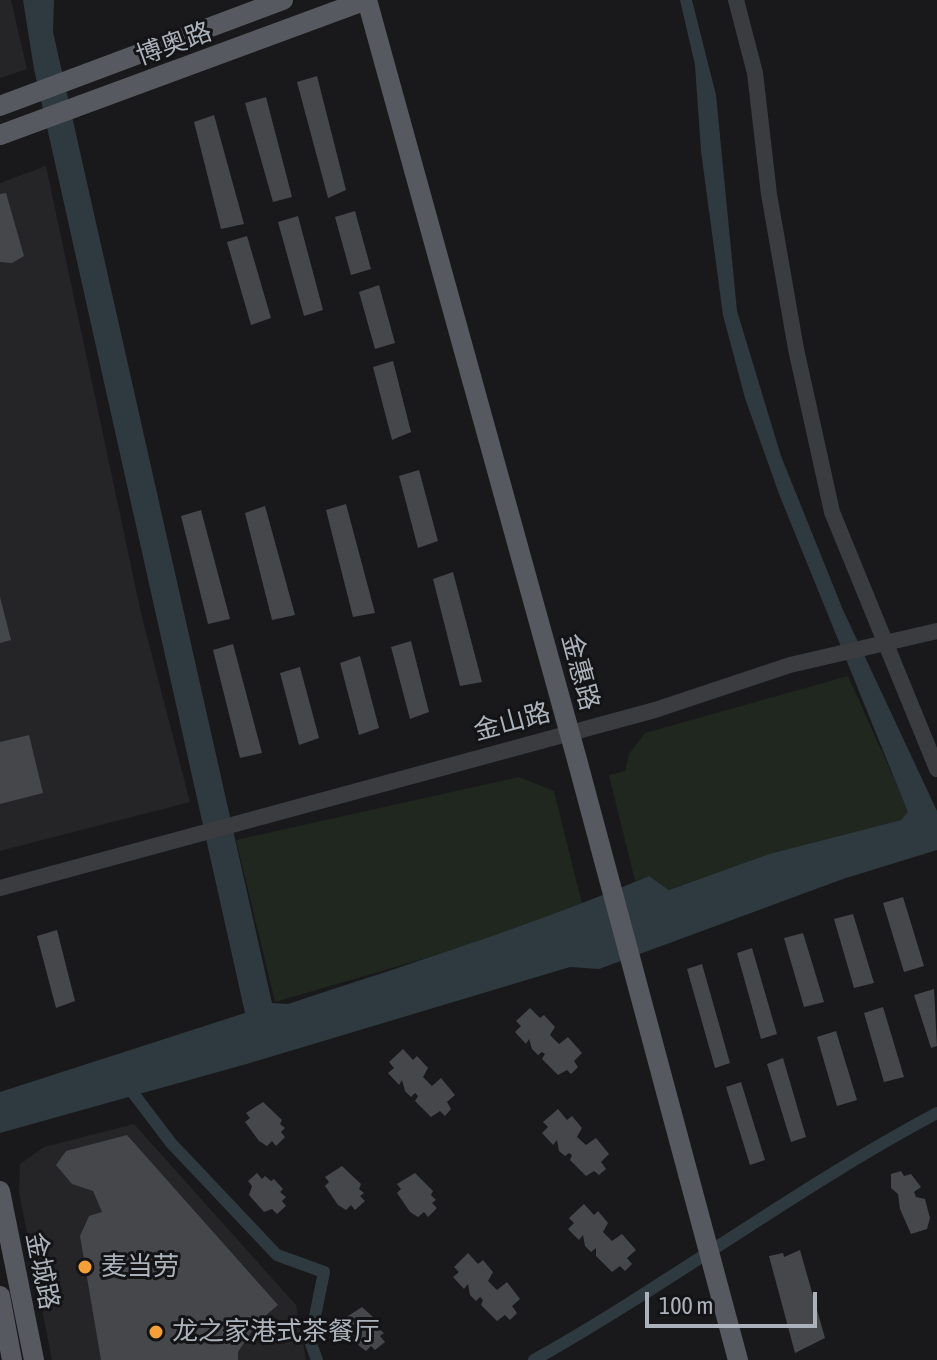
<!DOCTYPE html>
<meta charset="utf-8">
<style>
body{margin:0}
#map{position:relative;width:937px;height:1360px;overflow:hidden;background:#19191b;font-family:"Asap Condensed",sans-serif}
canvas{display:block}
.scale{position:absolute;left:645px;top:1292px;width:172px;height:36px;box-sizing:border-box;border:4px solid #abb2bb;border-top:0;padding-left:10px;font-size:24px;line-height:28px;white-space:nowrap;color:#abb2bb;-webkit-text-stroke:6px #141416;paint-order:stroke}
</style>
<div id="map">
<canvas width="937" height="1360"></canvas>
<div class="scale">100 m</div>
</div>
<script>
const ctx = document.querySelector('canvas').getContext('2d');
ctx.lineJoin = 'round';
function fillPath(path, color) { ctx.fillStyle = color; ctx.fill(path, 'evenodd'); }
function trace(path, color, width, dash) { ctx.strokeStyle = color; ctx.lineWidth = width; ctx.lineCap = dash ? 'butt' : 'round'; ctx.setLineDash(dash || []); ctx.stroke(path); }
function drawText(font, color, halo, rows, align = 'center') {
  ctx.font = font + ' "Asap Condensed","Noto Sans SC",sans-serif'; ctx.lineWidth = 6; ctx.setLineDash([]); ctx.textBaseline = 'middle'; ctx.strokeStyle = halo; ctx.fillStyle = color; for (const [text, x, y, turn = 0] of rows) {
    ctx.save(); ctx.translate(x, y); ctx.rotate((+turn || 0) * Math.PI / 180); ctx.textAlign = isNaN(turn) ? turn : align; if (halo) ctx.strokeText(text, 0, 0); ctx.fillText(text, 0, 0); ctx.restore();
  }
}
const built = new Path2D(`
 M0 0H11L27 69 0 78Z
 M46 166 141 613 190 802 0 851V183Z
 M134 1124 296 1305 306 1360H52L19 1192 20 1164 44 1147Z`);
const green = new Path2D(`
 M848 676 909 812 901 820 769 854 669 890 649 876 635 881 609 775 625 771 629 754 645 733Z
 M519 777 554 791 582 904 461 948 275 1002 236 840Z`);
const water = new Path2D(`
 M23 0H54L53 32 272 1003 288 1004C409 964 531 926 649 876L669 890 769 854 901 820 908 812 779 494 745 398 723 315 701 151 695 65 680 0H692L716 95 737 311 781 456 843 610 937 811V850L843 879 599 969 570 967 250 1063 0 1133V1092L245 1013 34 69Z`);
const canal = new Path2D(`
 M124 1081 171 1143 277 1255 324 1272 310 1341 317 1360
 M534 1360C671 1283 798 1187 937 1113`);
const building = new Path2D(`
 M317 76 346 190 328 198 297 82Z
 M266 97 292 197 273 202 245 103Z
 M214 115 244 224 221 229 194 122Z
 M6 193 24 256 12 263 0 262V194Z
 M355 211 371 269 351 275 335 217Z
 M298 216 323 310 304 316 278 222Z
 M247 236 271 318 251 325 227 242Z
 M379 285 395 343 375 349 359 292Z
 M393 361 411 432 392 440 373 367Z
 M419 470 438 541 418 548 399 476Z
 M346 504 375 613 353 617 326 510Z
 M265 506 295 615 272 620 245 513Z
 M201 510 230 619 208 624 181 516Z
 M453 572 482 682 460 686 433 579Z
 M0 597 11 640 0 643Z
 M411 641 429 712 410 719 391 647Z
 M233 644 262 753 240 758 213 650Z
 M360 656 379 728 359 735 340 663Z
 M300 667 319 738 299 745 280 673Z
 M29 735 43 793 0 804V742Z
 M903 897 924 966 904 972 883 903Z
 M853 914 874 983 854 988 834 919Z
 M57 930 75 1001 56 1008 37 936Z
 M803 933 824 1002 804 1007 784 938Z
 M752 948 777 1034 761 1039 737 953Z
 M702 964 730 1063 715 1068 687 969Z
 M934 989 937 1046 931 1048 914 995Z
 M883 1007 904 1077 884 1082 864 1013Z
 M530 1008 540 1018 544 1015 555 1027 550 1035 559 1044 568 1037 582 1053 574 1061 578 1067 571 1074 567 1070 558 1075 542 1059 545 1054 542 1052 538 1055 532 1049 529 1039 526 1044 515 1032 521 1026 516 1021Z
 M836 1031 857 1100 837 1106 817 1037Z
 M403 1049 413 1060 417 1056 428 1068 423 1077 432 1086 441 1078 455 1095 447 1102 451 1109 445 1116 440 1111 431 1117 415 1101 418 1096 415 1093 411 1097 405 1091 402 1080 399 1085 388 1073 394 1068 389 1062Z
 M783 1058 806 1137 791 1142 767 1064Z
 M741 1082 765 1160 750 1165 726 1087Z
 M263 1102 282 1120 280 1124 285 1128 281 1132 285 1137 276 1146 272 1141 267 1146 259 1141 245 1122 250 1118 246 1113Z
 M558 1109 567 1120 572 1116 582 1128 577 1137 586 1145 596 1138 609 1154 601 1162 606 1169 599 1175 594 1171 586 1176 570 1160 572 1155 569 1153 565 1156 559 1151 557 1140 553 1145 542 1133 548 1127 543 1122Z
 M127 1135 278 1305 257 1323 238 1352V1360H101L80 1236 89 1216 102 1212 93 1191 72 1184 56 1165 66 1151Z
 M342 1166 361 1184 359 1189 364 1193 360 1196 365 1201 355 1210 351 1205 346 1210 338 1205 325 1186 329 1182 325 1177Z
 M901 1171 904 1176 911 1174 921 1187 914 1192 916 1197 925 1199 930 1218 927 1229 911 1234 900 1209 898 1194 891 1188V1174Z
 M257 1173 262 1179 265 1176 271 1181 274 1179 283 1189 280 1192 286 1197 282 1201 286 1206 277 1214 272 1209 264 1212 249 1195 252 1186 248 1181Z
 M415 1173 433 1191 431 1195 436 1200 432 1203 437 1208 428 1217 424 1212 418 1217 410 1212 397 1193 401 1189 397 1184Z
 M584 1204 594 1215 598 1211 608 1223 603 1232 612 1241 622 1234 636 1250 627 1258 632 1264 625 1271 620 1266 612 1272 596 1256V1248L591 1252 585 1246 583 1235 579 1240 568 1229 574 1223 569 1218Z
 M800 1250 825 1338 795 1353 769 1256 783 1253 784 1257Z
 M468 1253 478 1264 483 1260 493 1272 488 1281 497 1290 507 1282 520 1299 512 1306 517 1313 510 1320 505 1315 497 1321 481 1305 483 1300 480 1297 476 1301 470 1295 468 1284 464 1289 453 1277 459 1272 454 1267Z
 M362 1307 381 1324 379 1329 384 1333 380 1336 385 1342 375 1350 371 1346 366 1351 358 1345 345 1326 349 1322 345 1318Z`);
const minor = new Path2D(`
 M736 0 755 73 769 194 796 349 832 512 937 769
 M0 888 655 710 790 665 937 631`);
const major = new Path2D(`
 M367 0 576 756 738 1360
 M0 106 283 0
 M0 135 366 0
 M0 1191 34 1360
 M0 1296 12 1360`);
const markers = [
 [85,1267,8,"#f59f38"],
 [156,1332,8,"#f59f38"]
];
const streetNames = [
 ["博奥路",174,44,-20],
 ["金惠路",580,672,75],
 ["金山路",512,722,-15],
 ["金城路",42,1271,79]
];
const poiNames = [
 ["麦当劳",101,1267],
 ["龙之家港式茶餐厅",172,1332]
];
fillPath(built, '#252528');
fillPath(green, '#1f271f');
fillPath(water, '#2f3a40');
trace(canal, '#2f3a40', 12);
fillPath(building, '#45474b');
trace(minor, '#3a3c40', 16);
trace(major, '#56595f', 20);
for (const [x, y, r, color] of markers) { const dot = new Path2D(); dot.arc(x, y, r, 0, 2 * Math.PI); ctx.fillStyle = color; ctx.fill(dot); trace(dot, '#141416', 3); }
drawText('26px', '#abb2bb', '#141416', streetNames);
drawText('26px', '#abb2bb', '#141416', poiNames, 'left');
</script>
